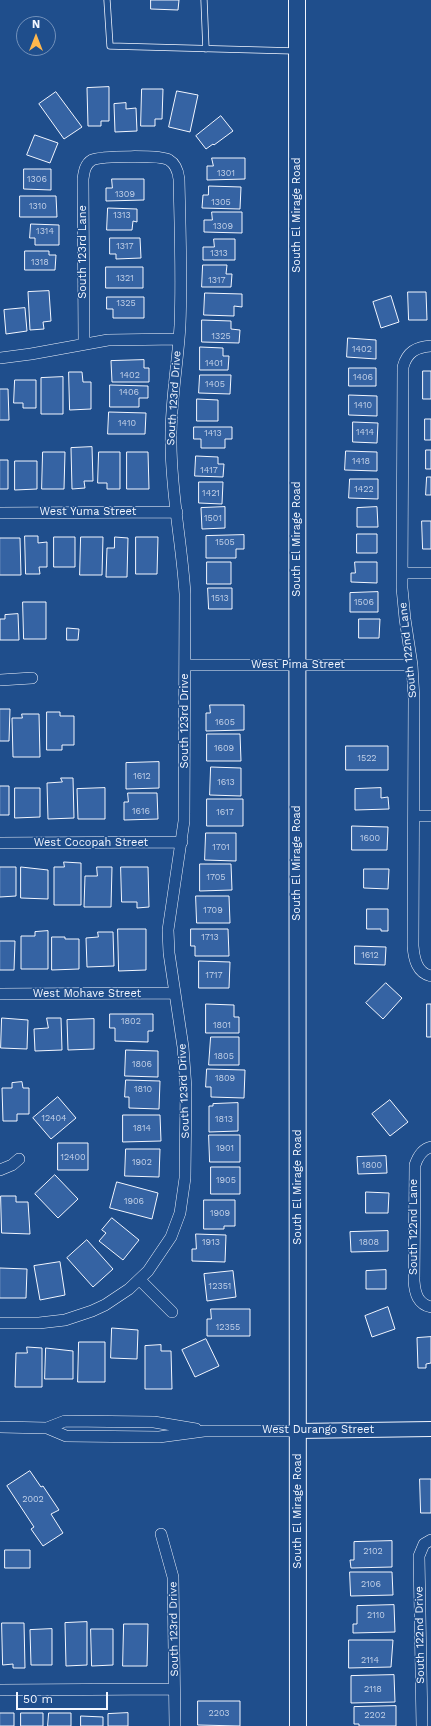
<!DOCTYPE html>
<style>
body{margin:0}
#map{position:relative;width:431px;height:1726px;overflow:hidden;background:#1f4e8c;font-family:"Work Sans",sans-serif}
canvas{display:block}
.north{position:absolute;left:16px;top:16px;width:40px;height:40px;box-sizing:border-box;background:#1f4e8c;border:1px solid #7391ba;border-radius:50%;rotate:0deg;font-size:11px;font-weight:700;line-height:16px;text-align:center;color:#f2f6ff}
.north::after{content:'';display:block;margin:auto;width:14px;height:18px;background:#ffb74d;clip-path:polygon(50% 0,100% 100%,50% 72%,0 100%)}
.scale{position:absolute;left:16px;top:1692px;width:92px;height:18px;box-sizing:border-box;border:2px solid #f2f6ff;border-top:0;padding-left:5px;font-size:12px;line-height:14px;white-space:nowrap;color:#f2f6ff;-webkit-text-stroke:3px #1f4e8c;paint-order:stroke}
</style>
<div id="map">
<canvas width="431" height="1726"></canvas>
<div class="north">N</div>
<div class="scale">50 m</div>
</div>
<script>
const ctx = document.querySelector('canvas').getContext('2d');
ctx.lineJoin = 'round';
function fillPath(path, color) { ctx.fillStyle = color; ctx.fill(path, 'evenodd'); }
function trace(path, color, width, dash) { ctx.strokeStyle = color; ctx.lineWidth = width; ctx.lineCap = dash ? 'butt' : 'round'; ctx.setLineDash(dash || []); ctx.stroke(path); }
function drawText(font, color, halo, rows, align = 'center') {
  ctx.font = font + ' "Work Sans",sans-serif'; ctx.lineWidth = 3; ctx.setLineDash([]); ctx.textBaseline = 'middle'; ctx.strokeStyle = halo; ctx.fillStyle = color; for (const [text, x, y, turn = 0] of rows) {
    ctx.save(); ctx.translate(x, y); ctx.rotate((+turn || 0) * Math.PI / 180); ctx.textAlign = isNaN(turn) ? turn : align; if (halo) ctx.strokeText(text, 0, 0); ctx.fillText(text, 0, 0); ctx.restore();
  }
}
const building = new Path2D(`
 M151 0H179L178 10 151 9Z
 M109 87V121H101V126H88L87 88Z
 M142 89H163L162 119H155V126H141Z
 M177 91 198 95 190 132 169 127Z
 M56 92 82 127 64 139 39 104Z
 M126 103V109L136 108 137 131 115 132 114 104Z
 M221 116 233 131 214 145 213 144 206 149 196 136Z
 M35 135 58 143 50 163 27 155Z
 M212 158H245V179L207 180V166H213Z
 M24 169H51V190L24 189Z
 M112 179H144V200L106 201V188H112Z
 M209 186 241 187 240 209 202 208 203 195H208Z
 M20 196H56L57 217H20Z
 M108 208 137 209V222L133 221 132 230H107Z
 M212 212H242V233L204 232V220H212Z
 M31 224 59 225V245H35V238H30Z
 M110 238H140L141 258 116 259V254H110Z
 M214 239H235V260H203V247H214Z
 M25 251H49V255H56L55 270H25Z
 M203 265H227L226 274H232L231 287H202Z
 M106 267H143V288H106Z
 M49 291 51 321 43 322 44 329 30 330 28 292Z
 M408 292H426L427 320H409Z
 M205 293 242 294V307L234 306V316L204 315Z
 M391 296 399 322 381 328 373 302Z
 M107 297H144V318H113V309H107Z
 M25 308 27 331 6 334 4 310Z
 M202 320 231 321V329L240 330 239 343 202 342Z
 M348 338 376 340V359L347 357Z
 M200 347 223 348V356H229L228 370H200Z
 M144 360V368H149V382H112L111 361Z
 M349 368H376V386H349Z
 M423 371H431V399H423Z
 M69 372H82L83 382H91V409L70 410Z
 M200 375H231L230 394 199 393Z
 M63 377V414H41V378Z
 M15 380H36V408H23V403H14Z
 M110 385 148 386V398H139V407H110Z
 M0 389H8L9 420H0Z
 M349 395 377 396V416L349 415Z
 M197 399 218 400V421H197Z
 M109 412 146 413 145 434H108Z
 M425 419H431V440H425Z
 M353 422 378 423 377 443 353 442Z
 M194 427H232V439H225V448H201V439H194Z
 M92 447 93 481H84L85 488 72 489 71 448Z
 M426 450H431V469H426Z
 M346 451 377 452V471L345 470Z
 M43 452H65L64 489H42Z
 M99 452H120V489H107V483H98Z
 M127 452H148L149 489H127Z
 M196 456 218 457V464H224L223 477 195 476Z
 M0 460H8V489H0Z
 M15 461H37V489L15 490Z
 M427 477H431V495H426Z
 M350 479H378V499L349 498Z
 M199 482H223L222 504 199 503Z
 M225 507V528L202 529 201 508Z
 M377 507 378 527H357V508Z
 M422 521H431V549H423Z
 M357 534H377V553H357Z
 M244 535V549H236V558H206V536Z
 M25 536H38V543L47 542V567H39L40 574H26Z
 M54 537H75V567H54Z
 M81 537H103L102 575H80Z
 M115 537 128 538 127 577H106L107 548H114Z
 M136 537H158L157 574H136Z
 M0 538H20L21 575H0Z
 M207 562H231V584H207Z
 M355 562H377V583L351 582V573H355Z
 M208 588H232V609H209Z
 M378 592V612H350V593Z
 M23 602H46V639H24Z
 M18 614 19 640H0V619H5V615Z
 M359 619H380L379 638H359Z
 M67 628 79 629 78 640H67Z
 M210 705H244V730L206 731V713H210Z
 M0 709H10L9 741H0Z
 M47 712H60V716H74V745H62V750H47Z
 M22 714H39L40 757H13L12 718H22Z
 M207 734H240L241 761H207Z
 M346 746H388V770H346Z
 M159 762V788L126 789V763Z
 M211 767 241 768V796L210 795Z
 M61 778H73L74 818 48 819 47 783 62 782Z
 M0 786H9V815H0Z
 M15 788H40V817L15 818Z
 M105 788V819H78L77 789Z
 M381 788V798L388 797 389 809 355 810V789Z
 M128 793H157L158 819 124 820V802H128Z
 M207 799H243V826H207Z
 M352 826 388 827 387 850H352Z
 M206 833H236V861L205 860Z
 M64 862 81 863V905H54V867H64Z
 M200 864H231L232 890 200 891Z
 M0 867H16V896L0 897Z
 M21 867 48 870V899L21 898Z
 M97 867H112L111 907H84L85 876H97Z
 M121 867H148L149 907 137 908V902H122Z
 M364 869H389L388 889 364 888Z
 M196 896H229L230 923H197Z
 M367 909H388V931H381V929H367Z
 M118 929H146V970L119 971Z
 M191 929H228L229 956H195V946H191Z
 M48 931V969H21V936H35V932Z
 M98 932H113L114 966 87 967 86 938 98 937Z
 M52 937H65V939H79V969L52 970Z
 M0 941H15L14 970H0Z
 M355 946 386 947 385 965 355 964Z
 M199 961 230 962 229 988H199Z
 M386 983 402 998 383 1019 366 1003Z
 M206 1004 234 1005V1017H239V1033H206Z
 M427 1004H431V1037H427Z
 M110 1014H153V1031H148V1042L115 1041V1028H110Z
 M2 1018 28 1020 27 1049 1 1048Z
 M47 1018H61L62 1050 35 1051 34 1029 48 1028Z
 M94 1019V1049L68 1050 67 1020Z
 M211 1037H239V1065H209Z
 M126 1050 158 1051V1077L125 1076Z
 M207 1069 245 1070 244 1098 211 1097V1087H206Z
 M126 1080 160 1081 159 1109 129 1108V1097H125Z
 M22 1082 23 1088H29V1114H17V1121H3L2 1088H12V1083Z
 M58 1097 76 1118 51 1139 33 1118Z
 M390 1100 408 1122 390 1136 372 1114Z
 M238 1103V1131L209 1132V1106H213V1104Z
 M123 1115H160L161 1141 123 1142Z
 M209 1135H240V1162H210Z
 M58 1143H88V1170H58Z
 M126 1149H160L159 1177 125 1176Z
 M386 1156 387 1173 358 1174 357 1157Z
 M211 1167H240V1194H211Z
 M55 1175 78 1199 58 1218 35 1194Z
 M117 1182 158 1193 152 1219 110 1208Z
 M366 1192 389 1193 388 1213H366Z
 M1 1196H16V1202H28L30 1234 2 1233Z
 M204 1200H235V1226H224V1229H204Z
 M112 1218 139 1240 123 1260 99 1241 106 1233 102 1230Z
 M388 1231V1251L351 1252 350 1232Z
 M196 1234 226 1235 225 1262 192 1261V1249H196Z
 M87 1240 113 1269 93 1287 67 1258Z
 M60 1262 65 1295 40 1300 34 1266Z
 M0 1268 27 1269 26 1298H0Z
 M386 1270V1289H366V1271Z
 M233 1271 236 1297 207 1301 204 1274Z
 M388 1307 395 1329 372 1337 365 1316Z
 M211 1309H250V1336H207V1319H211Z
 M112 1328 138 1330 137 1359 111 1358Z
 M431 1337V1363L426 1364V1368H418L417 1338Z
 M206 1339 219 1366 195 1377 182 1350Z
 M79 1342H105V1382H78Z
 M161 1345V1351H171L172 1389H145V1346Z
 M27 1347 42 1348V1387H15L16 1353H27Z
 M46 1348 73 1351V1379H45Z
 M30 1471 41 1487 43 1486 59 1510 51 1514 63 1533 43 1546 31 1529 34 1527 7 1486Z
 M420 1479H431V1513H421Z
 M392 1541V1567L351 1568 350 1560H354V1542Z
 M5 1550H30V1568H5Z
 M350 1572H392L393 1595 351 1596Z
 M394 1605 395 1632 353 1633V1624H357V1606Z
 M87 1622V1665L66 1666 65 1623Z
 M2 1623H24L25 1668H13V1664L3 1665Z
 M124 1624H148L147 1666H123Z
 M52 1629V1665H31L30 1630Z
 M91 1629H113V1665L92 1666Z
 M349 1640H393L391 1667 349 1668Z
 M394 1675 395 1702 351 1703V1676Z
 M198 1701H240V1726L198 1725Z
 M396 1706V1726H359V1724H354V1707Z
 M0 1713H14V1726H0Z
 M21 1713H43V1726H21Z
 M49 1713H71V1726H48Z
 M128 1713V1726H108V1714Z
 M81 1716 103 1717V1726H81Z`);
const service = new Path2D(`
 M107 0 110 46 295 51
 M204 0 206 49`);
const minor = new Path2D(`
 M431 346C416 347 407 352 403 367L402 588 405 619 412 665 414 699 413 946C414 959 417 973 431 976
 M0 358 31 354 108 340 179 339
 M0 513 177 512
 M402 573H431
 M185 665H412
 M0 680 32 678
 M414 816H431
 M0 843 182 842
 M0 994 175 993
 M431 1147C422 1149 418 1156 415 1165L414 1281C415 1294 418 1304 431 1307
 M0 1170 12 1165 19 1159
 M140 1280 172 1312
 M0 1323H39L65 1320 92 1311 105 1305 129 1289 148 1271 171 1237 180 1213 185 1178 186 1088 183 1047 169 953 168 930 184 821 185 594C182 544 171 494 171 443 170 403 178 364 180 325 182 276 180 227 179 179 178 171 176 164 169 160 161 155 101 156 92 160 85 164 84 172 83 179L84 344
 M0 1427 47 1428 65 1421 154 1422 196 1429
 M47 1428 66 1436 159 1437 204 1431H298
 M161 1534 173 1577 175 1726
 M0 1690 174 1689
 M422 1726 419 1556 424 1544 431 1540`);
const tertiary = new Path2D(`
 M298 1431 431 1429`);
const secondary = new Path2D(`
 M297 0 298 1726`);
const numberNames = [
 ["1301",226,173],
 ["1306",37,179],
 ["1309",125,194],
 ["1305",221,202],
 ["1310",38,206],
 ["1313",122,215],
 ["1309",223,226],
 ["1314",45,231],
 ["1317",125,246],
 ["1313",219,253],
 ["1318",40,262],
 ["1321",125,278],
 ["1317",217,280],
 ["1325",126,303],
 ["1325",221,336],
 ["1402",362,349],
 ["1401",214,363],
 ["1402",130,375],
 ["1406",363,377],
 ["1405",215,384],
 ["1406",129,392],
 ["1410",363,405],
 ["1410",127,423],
 ["1414",365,432],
 ["1413",213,433],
 ["1418",361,461],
 ["1417",209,470],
 ["1422",364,489],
 ["1421",211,493],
 ["1501",213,518],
 ["1505",225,542],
 ["1513",220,598],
 ["1506",364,602],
 ["1605",225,722],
 ["1609",224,748],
 ["1522",367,758],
 ["1612",142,776],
 ["1613",226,782],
 ["1616",141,811],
 ["1617",225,812],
 ["1600",370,838],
 ["1701",221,847],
 ["1705",216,877],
 ["1709",213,910],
 ["1713",210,937],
 ["1612",370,955],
 ["1717",214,975],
 ["1802",131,1021],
 ["1801",222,1025],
 ["1805",224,1056],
 ["1806",142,1064],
 ["1809",225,1078],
 ["1810",143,1089],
 ["12404",54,1118],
 ["1813",224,1119],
 ["1814",142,1128],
 ["1901",225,1148],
 ["12400",73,1157],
 ["1902",142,1162],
 ["1800",372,1165],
 ["1905",226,1180],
 ["1906",134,1201],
 ["1909",220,1213],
 ["1913",211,1242],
 ["1808",369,1242],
 ["12351",220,1286],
 ["12355",228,1327],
 ["2002",33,1499],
 ["2102",373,1551],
 ["2106",371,1584],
 ["2110",376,1615],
 ["2114",370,1660],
 ["2118",373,1689],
 ["2203",219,1713],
 ["2202",375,1715]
];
const streetNames = [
 ["South El Mirage Road",297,215,-90],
 ["South 123rd Lane",83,252,-90],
 ["South 123rd Drive",174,398,-86],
 ["West Yuma Street",88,512],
 ["South El Mirage Road",297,539,-90],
 ["South 122nd Lane",408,650,-96],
 ["West Pima Street",298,665],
 ["South 123rd Drive",185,721,-90],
 ["West Cocopah Street",91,843],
 ["South El Mirage Road",297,863,-90],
 ["West Mohave Street",87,994],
 ["South 123rd Drive",184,1091,-92],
 ["South El Mirage Road",298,1187,-90],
 ["South 122nd Lane",414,1227,-90],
 ["West Durango Street",318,1430],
 ["South El Mirage Road",298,1511,-90],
 ["South 123rd Drive",174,1629,-91],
 ["South 122nd Drive",420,1635,-91]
];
fillPath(building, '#3563a3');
trace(building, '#f2f6ff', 1);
trace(service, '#f2f6ff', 7);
trace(minor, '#f2f6ff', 12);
trace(tertiary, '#f2f6ff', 16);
trace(secondary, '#f2f6ff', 18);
trace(service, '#1f4e8c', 5.5);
trace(minor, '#1f4e8c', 11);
trace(tertiary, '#1f4e8c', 14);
trace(secondary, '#1f4e8c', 16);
drawText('9px', '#c3d1e8', null, numberNames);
drawText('11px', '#f2f6ff', '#1f4e8c', streetNames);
</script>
